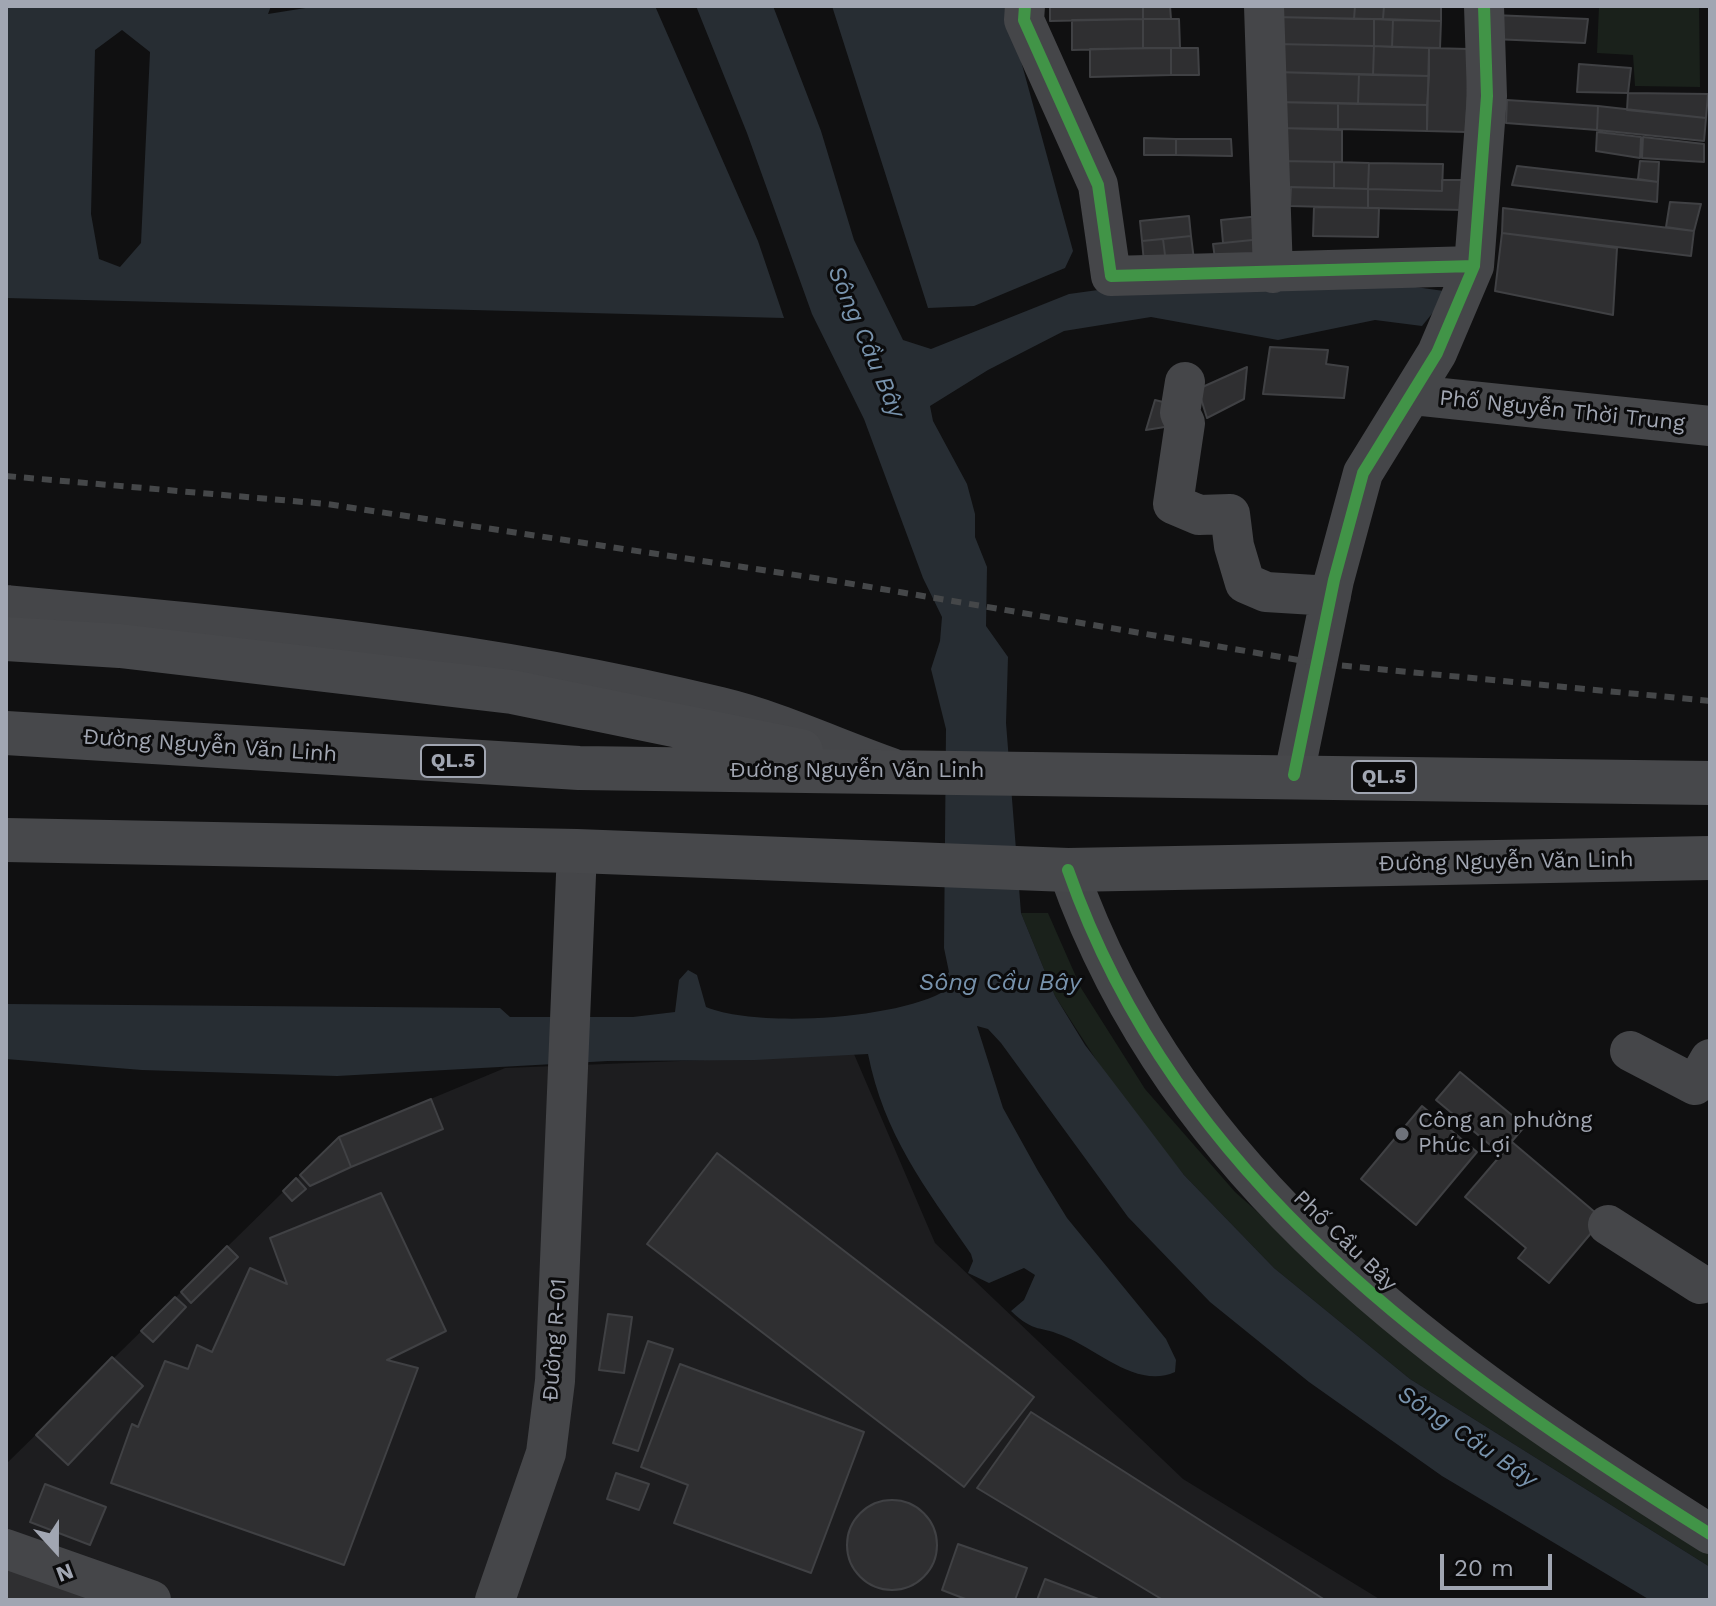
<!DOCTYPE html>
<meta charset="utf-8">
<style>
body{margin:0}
#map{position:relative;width:1716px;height:1606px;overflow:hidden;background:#101011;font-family:"Work Sans",sans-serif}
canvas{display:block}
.frame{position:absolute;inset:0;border:8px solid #a1a6b2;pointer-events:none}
.north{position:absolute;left:16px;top:1510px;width:80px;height:80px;-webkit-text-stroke:6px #0b0b0c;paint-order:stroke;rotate:159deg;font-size:22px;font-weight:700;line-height:32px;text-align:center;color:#a1a6b2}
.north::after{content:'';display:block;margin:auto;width:28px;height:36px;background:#a1a6b2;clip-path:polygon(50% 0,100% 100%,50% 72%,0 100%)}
.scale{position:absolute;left:1440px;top:1554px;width:112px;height:36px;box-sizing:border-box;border:4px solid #a1a6b2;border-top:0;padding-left:10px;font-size:24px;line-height:28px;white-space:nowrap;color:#a1a6b2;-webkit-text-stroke:6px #0b0b0c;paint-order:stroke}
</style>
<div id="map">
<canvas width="1716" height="1606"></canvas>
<div class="frame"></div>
<div class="north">N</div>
<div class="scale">20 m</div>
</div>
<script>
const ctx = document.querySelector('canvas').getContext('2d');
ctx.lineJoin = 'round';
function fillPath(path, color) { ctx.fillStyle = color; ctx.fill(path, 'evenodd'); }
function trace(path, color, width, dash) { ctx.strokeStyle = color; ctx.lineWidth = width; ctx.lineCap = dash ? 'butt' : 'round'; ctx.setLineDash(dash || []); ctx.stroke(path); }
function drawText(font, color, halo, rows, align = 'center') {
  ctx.font = font + ' "Work Sans",sans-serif'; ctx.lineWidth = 6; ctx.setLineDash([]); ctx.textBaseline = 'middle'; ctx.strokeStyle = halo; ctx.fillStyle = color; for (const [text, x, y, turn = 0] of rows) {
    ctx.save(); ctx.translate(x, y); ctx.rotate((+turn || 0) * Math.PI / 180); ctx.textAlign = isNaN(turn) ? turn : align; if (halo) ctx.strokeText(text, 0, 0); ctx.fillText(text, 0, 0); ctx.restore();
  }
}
const built = new Path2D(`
 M854 1054 935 1243 1183 1479 1381 1600H6V1464L339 1137 505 1068Z`);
const green = new Path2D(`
 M1599 6H1699L1700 87 1635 86 1633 55 1597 53Z
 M1021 913H1048L1081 988 1145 1089 1235 1192 1313 1261 1710 1545V1567L1410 1379 1274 1268 1184 1175 1115 1089 1055 996Z`);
const water = new Path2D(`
 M6 6H271L268 14 318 6H655L758 241 784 318 6 298ZM122 30 150 52 141 243 120 267 99 259 91 214 95 50Z
 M696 6H773L821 131 854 240 903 340 931 349 1069 294 1127 286 1387 283 1444 291 1435 310 1422 326 1375 320 1278 340 1151 317 1064 331 988 370 930 406 933 421 967 484 975 514V537L987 567 986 626 1008 657 1006 723 1021 913 1055 996 1085 1045 1184 1175 1274 1268 1410 1379 1710 1567V1600H1650L1442 1476 1309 1382 1210 1302 1128 1217 1001 1043 988 1029 977 1026 1003 1108 1038 1171 1067 1218 1166 1339 1176 1360 1175 1372C1138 1389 1099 1351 1066 1337 1040 1325 1035 1334 1011 1311L1024 1300 1035 1275 1024 1268 989 1283 968 1273 973 1261 971 1254C925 1187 884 1135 868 1054L755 1060 608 1061 337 1076 142 1070 6 1059V1004L500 1008 510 1017H633L675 1012 679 980 688 970 697 975 706 1007C757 1028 892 1019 941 993V983L949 972 944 948 946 729 931 669 940 641 942 617 923 578 864 419 812 314 747 133Z
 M832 6H1006L1073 251 1065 268 974 306 928 308Z`);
const building = new Path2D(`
 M1050 6H1143V19L1050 21Z
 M1143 6H1170L1171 19H1143Z
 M1276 6H1355L1354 19 1276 17Z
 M1355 6H1384L1383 19H1354Z
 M1384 6H1441V21L1383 19Z
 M1493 15 1588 19 1585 43 1493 39Z
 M1276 17 1374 19V46L1276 44Z
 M1143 19H1179L1180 48H1143Z
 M1143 19V48L1072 50V20Z
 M1374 19 1393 20 1392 47 1374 46Z
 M1393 20 1441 21 1440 48 1392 47Z
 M1276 44 1374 46 1373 75 1275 72Z
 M1374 46 1429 48V76L1373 75Z
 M1171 48V75L1090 77V49Z
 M1171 48H1198L1199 75H1171Z
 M1429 48 1469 49 1466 132 1427 131Z
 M1579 64 1631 68 1628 93 1577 92Z
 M1275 72 1359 74 1358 104 1274 102Z
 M1359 74 1429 76 1427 105 1358 104Z
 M1628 93 1708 94 1706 118 1627 110Z
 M1507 100 1598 106 1597 130 1506 123Z
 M1274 102 1338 103V129L1274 128Z
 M1338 103 1427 105V131L1338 129Z
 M1598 106 1706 118 1704 141 1597 130Z
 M1281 128 1342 130V162L1280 161Z
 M1597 132 1641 137 1640 158 1596 151Z
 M1643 137 1704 144V162L1642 158Z
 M1144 138 1176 139V155H1144Z
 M1176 139H1231L1232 156 1176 155Z
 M1280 161 1334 162V188L1280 187Z
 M1640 161 1659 162 1658 182 1638 179Z
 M1334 162 1369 163 1368 189 1334 188Z
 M1369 163 1443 164 1442 191 1368 189Z
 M1517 166 1658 182 1657 202 1512 185Z
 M1442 180H1465L1464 210 1368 208V189L1442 191Z
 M1291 187 1368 189V208L1290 206Z
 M1670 202 1701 204 1694 231 1666 227Z
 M1314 207 1379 208 1378 237 1313 236Z
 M1503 208 1694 231 1691 256 1502 233Z
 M1189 216 1191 236 1142 241 1140 221Z
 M1260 216 1262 239 1223 243 1221 220Z
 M1502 233 1617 248 1613 315 1495 291Z
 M1191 236 1195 268 1167 271 1163 239Z
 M1163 239 1167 271 1145 273 1142 241Z
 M1262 239 1265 260 1216 266 1213 244Z
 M1270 347 1328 350 1326 364 1348 367 1344 398 1263 394Z
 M1247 367 1244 399 1207 418 1198 389Z
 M1155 400 1175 405 1171 426 1146 430Z
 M1460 1072 1525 1126 1501 1154 1436 1100Z
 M431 1099 443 1129 351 1167 339 1137Z
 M1422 1106 1477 1152 1416 1225 1361 1179Z
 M339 1137 351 1167 310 1186 300 1175Z
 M1512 1142 1603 1219 1549 1283 1518 1258 1526 1248 1465 1197Z
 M717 1153 1034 1397 964 1487 647 1244Z
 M296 1178 306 1189 292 1201 283 1191Z
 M381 1193 446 1331 387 1360 418 1368 344 1565 111 1483 132 1424 138 1427 165 1361 188 1369 197 1345 212 1352 250 1268 287 1284 270 1238Z
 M227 1246 238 1257 191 1303 181 1292Z
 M175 1297 186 1307 153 1342 141 1331Z
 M608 1314 632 1317 624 1373 599 1370Z
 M648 1341 673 1349 638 1451 613 1443Z
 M112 1357 143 1386 68 1465 36 1435Z
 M680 1364 864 1432 811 1573 674 1523 688 1485 641 1467Z
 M1031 1412 1325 1600H1163L977 1488Z
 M616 1473 649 1484 639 1510 607 1499Z
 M45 1484 106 1507 90 1545 30 1522Z
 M847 1545a45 45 0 1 1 90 0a45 45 0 1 1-90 0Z
 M958 1544 1027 1568 1015 1600H968L942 1590Z
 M6 1559 123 1600H6Z
 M1045 1579 1101 1600H1037Z`);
const minor = new Path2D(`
 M1025 6 1024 20 1098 185 1111 276 1474 266
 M1264 6 1273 273
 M1185 382 1180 413 1185 423 1173 504 1199 515 1230 514 1234 546 1245 583 1266 592 1331 596
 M1413 395 1710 426
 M6 605C245 627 486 649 720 707 778 721 835 748 892 768
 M1294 775 1334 580 1363 473 1437 353 1474 266 1487 96 1484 6
 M1068 870C1177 1181 1443 1366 1710 1534
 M1630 1051 1695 1085 1710 1059
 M1608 1225 1700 1284
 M6 1549 151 1600
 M495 1600 546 1453 555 1381 577 851`);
const highway = new Path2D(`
 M6 639 120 646 512 692 801 751
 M6 733 579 768 1710 783
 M6 840 577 851 1068 870 1710 858`);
const rail = new Path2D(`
 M6 476 327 504 835 581 1316 663 1710 701`);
const cycleway = new Path2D(`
 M1025 6 1024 20 1098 185 1111 276 1474 266
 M1294 775 1334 580 1363 473 1437 353 1474 266 1487 96 1484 6
 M1068 870C1177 1181 1443 1366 1710 1534`);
const markers = [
 [1402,1134,8,"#6e727a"]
];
const shields = [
 [453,761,64],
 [1384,777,64]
];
const shieldNames = [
 ["QL.5",453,761],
 ["QL.5",1384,777]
];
const streetNames = [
 ["Phố Nguyễn Thời Trung",1562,411,6],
 ["Đường Nguyễn Văn Linh",210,746,4],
 ["Đường Nguyễn Văn Linh",857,771],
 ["Đường Nguyễn Văn Linh",1506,862,-1],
 ["Phố Cầu Bây",1345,1241,44],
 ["Đường R-01",555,1340,-86]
];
const poiNames = [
 ["Công an phường",1418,1121],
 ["Phúc Lợi",1418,1146]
];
const waterNames = [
 ["Sông Cầu Bây",866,342,67],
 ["Sông Cầu Bây",1000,983],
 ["Sông Cầu Bây",1467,1437,34]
];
fillPath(built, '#1d1d1f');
fillPath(green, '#1a211b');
fillPath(water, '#272d33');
fillPath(building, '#2f2f31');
trace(building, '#404144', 2);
trace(minor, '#454649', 40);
trace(highway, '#47484b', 44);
trace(rail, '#454749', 6, [10, 8]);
trace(cycleway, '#419447', 12);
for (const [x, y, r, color] of markers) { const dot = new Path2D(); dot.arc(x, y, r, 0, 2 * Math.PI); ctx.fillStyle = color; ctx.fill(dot); trace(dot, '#0b0b0c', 3); }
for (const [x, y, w] of shields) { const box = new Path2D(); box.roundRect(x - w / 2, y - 16, w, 32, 6); ctx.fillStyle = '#0b0b0c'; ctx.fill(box); trace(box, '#a1a6b2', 2); }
drawText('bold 20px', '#a1a6b2', null, shieldNames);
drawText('22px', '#a1a6b2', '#0b0b0c', streetNames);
drawText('22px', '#a1a6b2', '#0b0b0c', poiNames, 'left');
drawText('italic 24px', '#7893ad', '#0b0b0c', waterNames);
</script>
